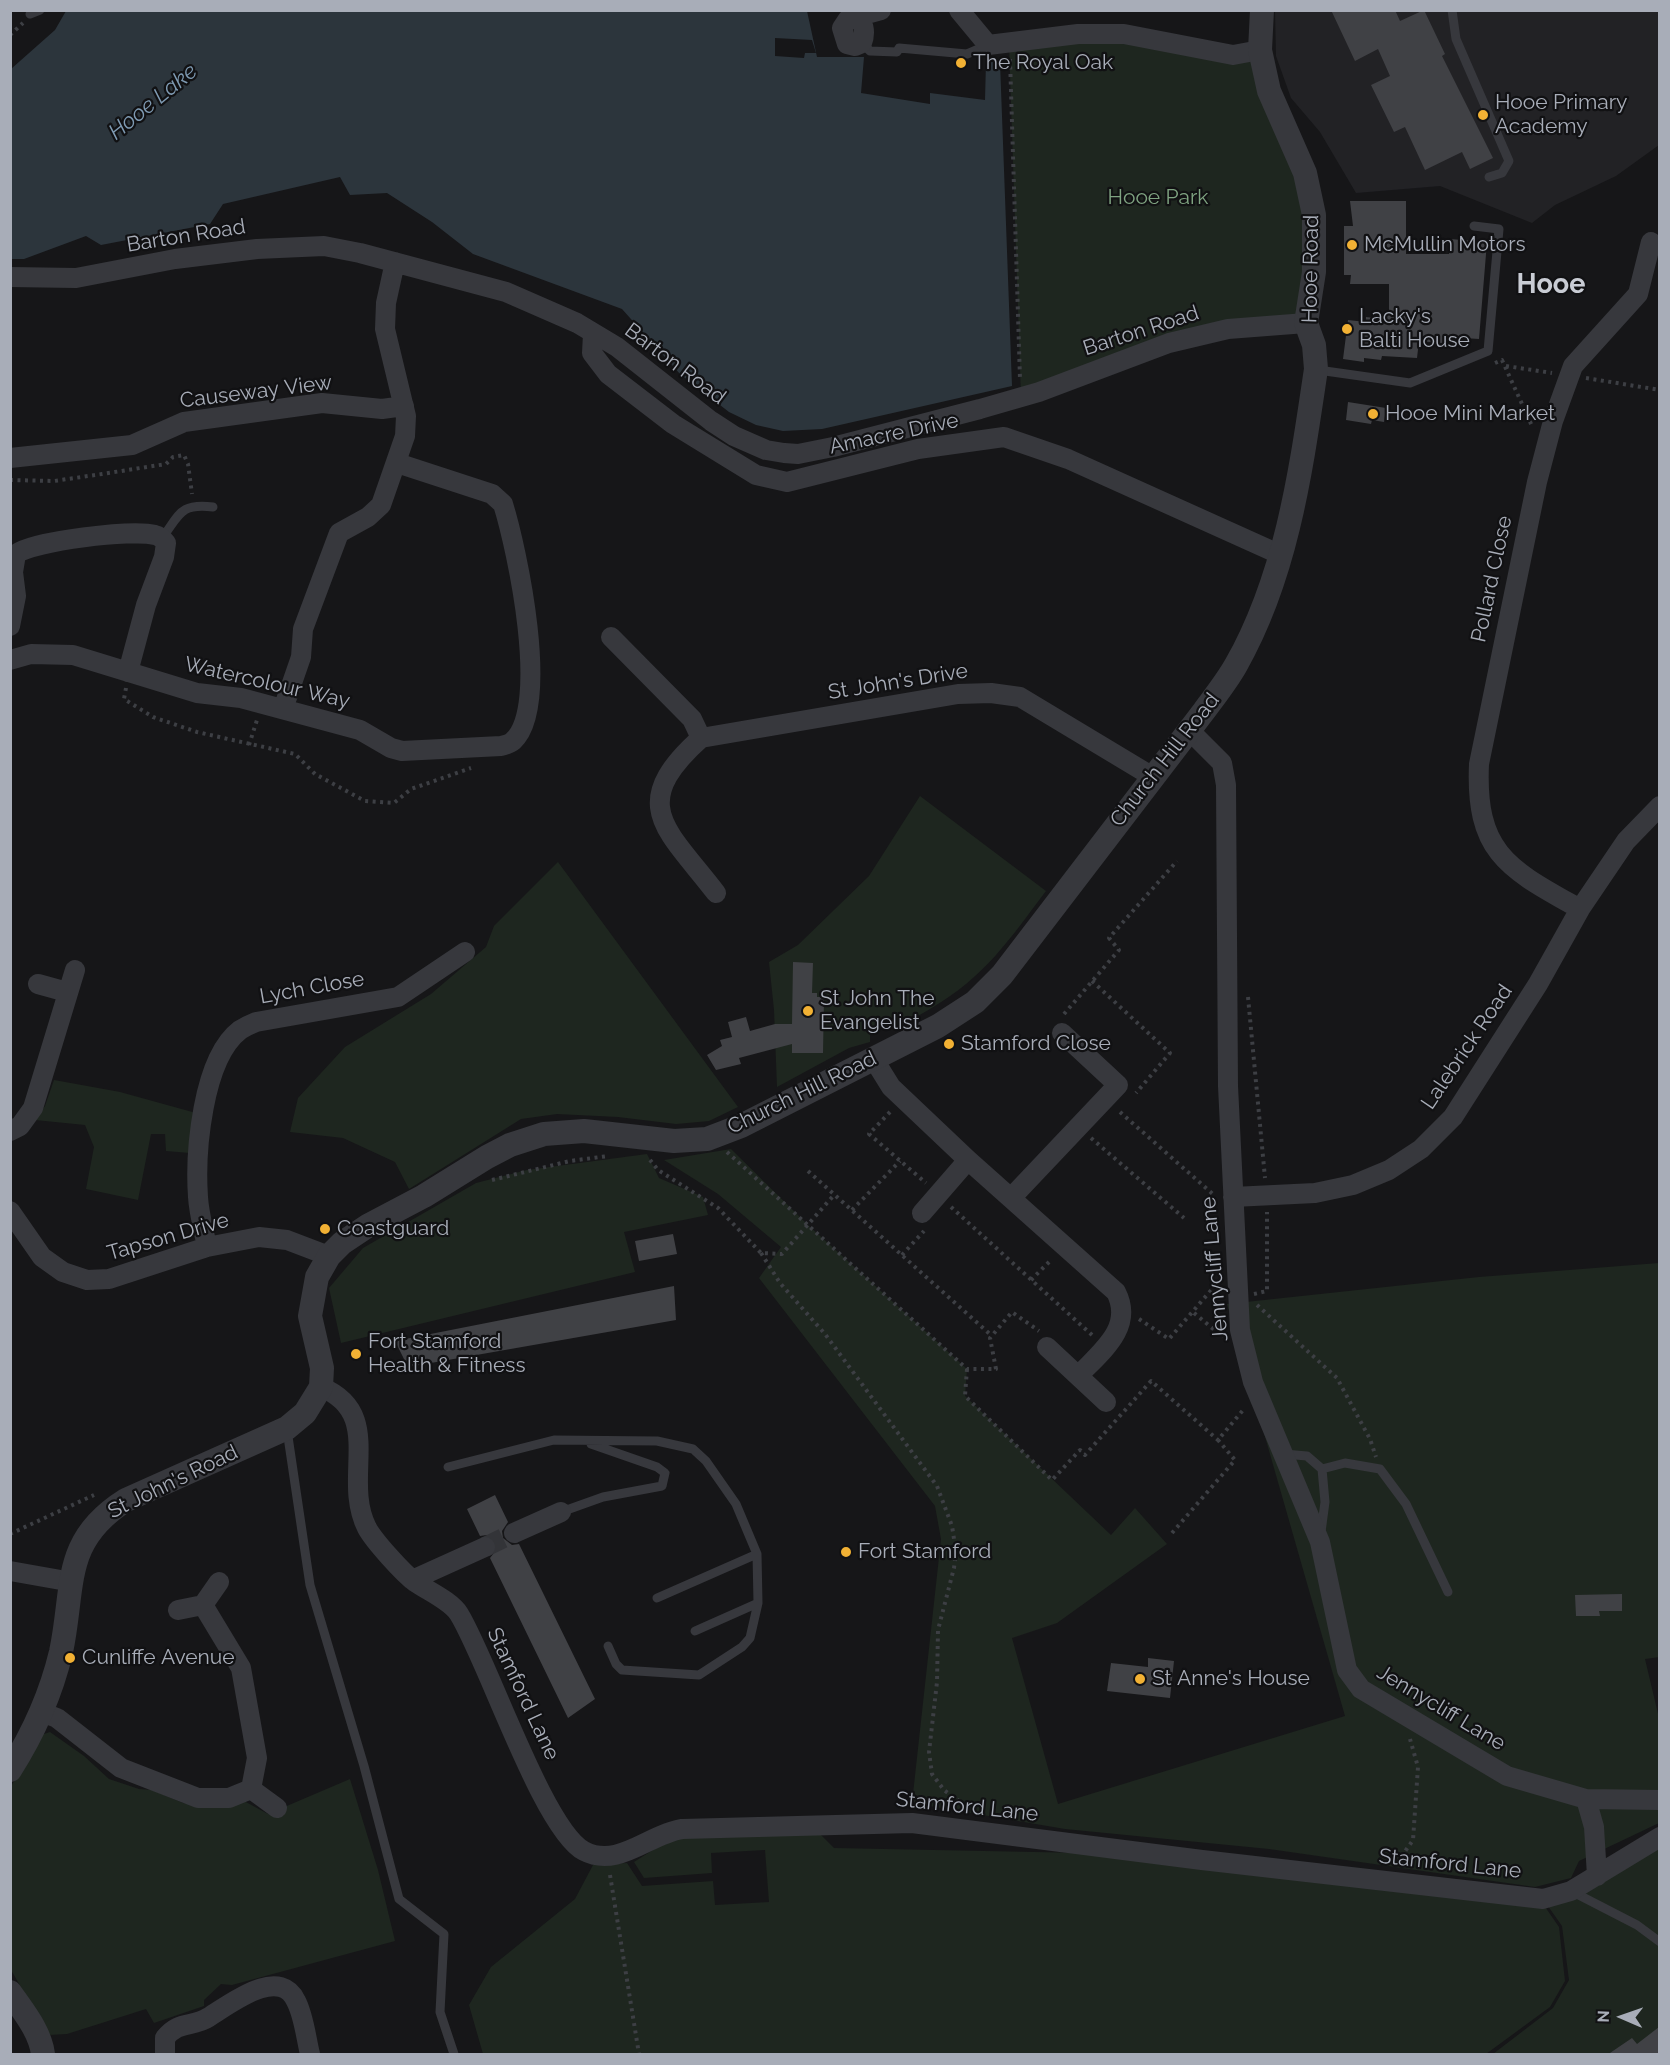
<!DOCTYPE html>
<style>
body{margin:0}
#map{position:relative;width:1670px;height:2065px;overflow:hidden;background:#161618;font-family:Raleway,sans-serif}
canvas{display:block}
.frame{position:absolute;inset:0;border:12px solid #a8adb8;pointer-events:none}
.north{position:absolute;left:1592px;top:1987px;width:60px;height:60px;-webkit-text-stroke:4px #111113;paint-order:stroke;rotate:272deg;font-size:16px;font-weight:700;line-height:24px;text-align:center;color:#a8adb8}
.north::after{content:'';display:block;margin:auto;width:21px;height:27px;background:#a8adb8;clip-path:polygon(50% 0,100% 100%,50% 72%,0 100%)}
</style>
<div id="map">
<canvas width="1670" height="2065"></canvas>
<div class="frame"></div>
<div class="north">N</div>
</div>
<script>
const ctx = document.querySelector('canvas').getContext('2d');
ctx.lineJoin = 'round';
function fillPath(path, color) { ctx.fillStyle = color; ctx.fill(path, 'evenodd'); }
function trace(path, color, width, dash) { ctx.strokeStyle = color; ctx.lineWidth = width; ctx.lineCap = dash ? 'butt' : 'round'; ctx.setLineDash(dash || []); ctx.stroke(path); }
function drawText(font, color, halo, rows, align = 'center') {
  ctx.font = font + ' Raleway,sans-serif'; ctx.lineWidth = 4.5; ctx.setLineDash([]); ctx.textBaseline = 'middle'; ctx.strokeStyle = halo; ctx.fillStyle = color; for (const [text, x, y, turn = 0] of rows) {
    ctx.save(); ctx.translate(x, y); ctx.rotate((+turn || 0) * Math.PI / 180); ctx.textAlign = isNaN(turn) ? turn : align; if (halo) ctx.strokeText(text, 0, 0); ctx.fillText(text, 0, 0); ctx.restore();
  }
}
const built = new Path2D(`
 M1275 11H1659V145L1616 176 1555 205 1532 223 1440 186 1356 193 1320 132 1291 98 1276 56Z`);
const green = new Path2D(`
 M1078 34 1260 50 1305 173 1306 323 1228 329 1021 397 1009 44Z
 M920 796 1046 891C1008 941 986 976 930 1009 906 1023 899 1028 870 1030V1042L849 1048 777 1087 774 1010 769 962 798 945 869 876Z
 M558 862 738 1107 709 1121 676 1124 618 1117 557 1114 521 1119 409 1189 395 1162 343 1138 290 1132 298 1098 345 1047 431 994 486 947 494 926Z
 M54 1080 120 1092 196 1113 190 1153 166 1151 165 1134H151L138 1200 86 1189 94 1147 85 1125 35 1120 45 1106Z
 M731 1149 809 1226 967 1369 965 1396 1111 1535 1135 1508 1167 1544 1057 1623 1012 1638 1058 1804 1345 1716 1227 1304 1479 1277 1659 1263 1660 1657 1645 1659 1659 1718V1823L1579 1861 1571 1878 1535 1887 1269 1849 1065 1829 912 1803 941 1539 935 1506 759 1278 781 1247 718 1194 664 1160Z
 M647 1154 659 1178 703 1197 708 1215 624 1232 635 1272 341 1343 329 1288 363 1248 476 1183 527 1170Z
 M50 1732 84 1756 109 1779 139 1789 152 1790 183 1803 213 1807 244 1801 268 1814 350 1779 378 1870 395 1941 232 1985 221 1984 204 2000V2006L154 2023 146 2009 67 2034 49 2035 11 1970 10 1788 41 1735Z
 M678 1834H820L834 1848 1085 1853 1541 1901 1559 1927 1565 1981 1550 2007 1486 2054H483L469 2005 491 1967 575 1899 593 1865 627 1863 642 1886 713 1881 715 1905 769 1902 765 1850 711 1853 712 1873 644 1878 634 1862Z
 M1659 1839V2054H1493L1553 2008 1569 1980 1562 1926 1543 1899Z`);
const water = new Path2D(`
 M66 11H807L817 57H864L861 93 930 104V93L985 100 986 62H1000L1012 386 822 429 783 431 756 425 729 412 680 374 622 309 473 254 432 222 387 193 350 195 340 177 223 204 210 224 101 245 86 236 24 259H11V69L55 30Z`);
const pier = new Path2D(`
 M775 38 812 40 816 53H805L804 58 775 56Z`);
const building = new Path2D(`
 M1331 10H1395L1400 21 1424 10 1445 54 1442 56 1493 158 1470 169 1462 152 1425 170 1405 127 1394 132 1371 85 1390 76 1378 49 1355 61Z
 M1350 201H1406V254H1449L1450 239 1487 242 1479 339 1464 338 1463 345 1419 341 1417 358 1382 356 1381 360 1364 358V362L1343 359 1348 320 1366 322V317L1383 319 1384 315H1389V284H1350L1351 275H1344V226H1353Z
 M1348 402 1386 408 1384 422 1372 420 1371 424 1346 420Z
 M793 962 813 963 812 993H817V997H824L823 1053H792V1044L739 1058 741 1064 716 1070 707 1055 722 1046 720 1040 732 1037 728 1022 746 1017 750 1031 775 1024H792Z
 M673 1234 677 1254 639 1261 635 1241Z
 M674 1286 676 1320 408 1367 395 1341Z
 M495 1495 508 1522 502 1531 503 1538 512 1545 519 1544 595 1699 568 1718 490 1558 497 1549 496 1542 487 1535 480 1536 467 1509Z
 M1622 1594V1611H1599L1600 1616H1576L1575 1595Z
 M1148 1658 1174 1661 1170 1698 1107 1691 1111 1663 1148 1667Z
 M1659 2027V2055H1607L1632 2038 1637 2044Z`);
const minorTunnel = new Path2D(`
 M485 1547 514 1533`);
const path = new Path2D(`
 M10 35 23 23
 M1010 59 1020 379
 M1495 363 1502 360 1532 426
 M1506 366 1552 373
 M1586 378 1660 390
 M10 480 54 481 102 474 166 464 173 457 184 455 188 464 192 494
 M126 688 124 699 153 717 197 732 295 754 315 774 365 801 394 803 411 789 471 768
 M249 745 257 720
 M1092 981 1170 1053 1136 1093
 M1248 997 1265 1178
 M1064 1014 1119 950 1109 938 1177 861
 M890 1112 869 1134 926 1183
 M1120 1112 1215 1196
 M1091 1138 1184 1218
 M727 1152 967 1369H996L990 1338 1012 1312 1039 1331
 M650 1160 658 1170 718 1208 761 1253 782 1254 834 1195
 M808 1171 992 1336
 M492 1180 570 1161 608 1156
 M951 1207 1092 1335
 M852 1210 900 1161
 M761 1253 780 1283 825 1334 937 1486 952 1526 956 1552 954 1568 938 1630 937 1682 929 1752 932 1774 944 1790 967 1807 966 1813
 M902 1255 924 1231
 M1031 1280 1052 1259
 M1254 1294 1267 1291V1212
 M1257 1305 1337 1378 1370 1439 1376 1457
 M1194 1313 1223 1337
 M1139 1319 1169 1339 1219 1281
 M967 1369 965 1396 1052 1480 1080 1450 1085 1455 1151 1381 1218 1440
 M1172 1533 1235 1460 1218 1440 1244 1409
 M10 1534 94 1495
 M1397 1863 1413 1840 1418 1767 1410 1739
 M610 1875 639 2054`);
const service = new Path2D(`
 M1452 10 1456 39 1509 161 1502 173 1489 177
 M30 14 40 10
 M862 43 870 51 897 52 899 48 967 54 988 45
 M1318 370 1410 383 1488 351 1499 229 1474 226
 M162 538C180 515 179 503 213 507
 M287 1430 310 1585 364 1766 399 1899 444 1934 440 2012 454 2054
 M1284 1454 1307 1456 1322 1469 1325 1502 1321 1532
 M448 1467 554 1440 657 1441 693 1449 706 1461 736 1504 757 1554 758 1603 750 1638 742 1647 699 1675 622 1670 616 1664 608 1646
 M1322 1469 1345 1463 1380 1469 1406 1504 1448 1592
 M561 1512 603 1497 662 1486 665 1473 657 1467 591 1444
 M657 1598 757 1554
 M695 1631 758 1603
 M1571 1891 1637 1925 1660 1942`);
const minor = new Path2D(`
 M856 10C862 22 867 30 862 43L855 46 847 44 842 28 848 19 881 10
 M959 10 988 45 1078 34H1124L1233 55 1260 50
 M10 277 76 278 175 259 257 249 324 246 360 253 506 292 577 323 617 347 711 421 734 436 766 450 784 453 798 454 833 447 980 409 1039 392 1169 343 1228 329 1306 323
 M593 334 592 353 608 374 673 424 756 475 787 482 918 449 1004 437 1068 459 1281 555
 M10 458 132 445 184 422 322 403 382 409 404 406
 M10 626 16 596 13 572 16 554C33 541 133 529 155 535 160 536 163 539 166 543L164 557 146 605 128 672
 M611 637 692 719 701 738
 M10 660 31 654 73 655 197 693 241 698 360 730 391 748 402 751 501 746C504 745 510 744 513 741 551 707 517 549 503 504L492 494 397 463
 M283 709 301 657 303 629 339 533 368 517 381 505 405 436 406 416 385 329 386 303 395 262
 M1189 730 1222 763 1226 785 1228 1086 1240 1330 1253 1382 1320 1542 1347 1670 1361 1689 1507 1776 1586 1799 1660 1800
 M716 893C667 829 626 805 701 738L958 694 991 693 1020 697 1153 777
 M1580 909C1509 869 1475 854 1479 764L1537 482 1553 421 1573 366 1638 294 1651 242
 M38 984 67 992
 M873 1058 891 1087 968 1160 1116 1292C1134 1327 1102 1351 1079 1375
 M10 1131 20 1126 33 1108 75 970
 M1233 1197 1315 1193 1353 1185 1389 1170 1421 1149 1453 1117 1538 984 1580 909 1626 841 1660 806
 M1011 1198 1118 1085 1062 1033
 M10 1211 42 1257 63 1272 87 1280 109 1279 207 1247 259 1237 287 1240 329 1256
 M922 1213 968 1160
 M207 1247C204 1231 199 1214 198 1197 195 1153 202 1059 240 1030 245 1027 251 1024 256 1022L398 997 465 952
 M1047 1347 1106 1402
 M321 1387C386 1414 341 1477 367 1528 374 1541 403 1573 415 1582 428 1591 451 1601 459 1614 488 1661 543 1829 584 1851 618 1869 649 1834 682 1829L912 1823 1202 1860 1543 1899 1571 1891 1660 1837
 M514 1533 561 1512
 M10 1571 72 1582
 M412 1580 485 1547
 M203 1605 219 1582
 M41 1712 57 1718 121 1768 198 1798H229L251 1789 257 1758 241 1668 203 1605 178 1610
 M251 1789 277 1808
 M1586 1799 1594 1827 1597 1876
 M165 2054V2038C179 2020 192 2028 209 2017 229 2005 279 1965 296 2001 304 2016 306 2038 310 2054`);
const tertiary = new Path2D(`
 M10 1770C33 1734 51 1694 61 1652 75 1586 61 1541 126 1500L287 1428 305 1413 321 1387 322 1368 310 1316 317 1277 329 1256 342 1243 369 1225 424 1196 487 1157 510 1145 544 1134 584 1131 674 1141 707 1139 741 1126 938 1026 975 1002 1002 975 1204 711C1215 696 1227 681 1236 665 1287 575 1301 470 1316 369L1314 345 1306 323 1314 272V215L1305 173 1269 91 1260 50 1262 10
 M10 1992C23 2011 40 2031 43 2054`);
const markers = [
 [961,63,6,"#f2b134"],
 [1483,115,6,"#f2b134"],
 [1352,245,6,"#f2b134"],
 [1347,329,6,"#f2b134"],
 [1373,414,6,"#f2b134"],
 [808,1011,6,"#f2b134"],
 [949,1044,6,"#f2b134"],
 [325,1229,6,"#f2b134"],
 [356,1354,6,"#f2b134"],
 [846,1552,6,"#f2b134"],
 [70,1658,6,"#f2b134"],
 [1140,1679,6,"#f2b134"]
];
const poiNames = [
 ["The Royal Oak",973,63],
 ["Hooe Primary",1495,103],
 ["Academy",1495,127],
 ["McMullin Motors",1364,245],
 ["Lacky's",1359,317],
 ["Balti House",1359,341],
 ["Hooe Mini Market",1385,414],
 ["St John The",820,999],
 ["Evangelist",820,1023],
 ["Stamford Close",961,1044],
 ["Coastguard",337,1229],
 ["Fort Stamford",368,1342],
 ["Health & Fitness",368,1366],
 ["Fort Stamford",858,1552],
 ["Cunliffe Avenue",82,1658],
 ["St Anne's House",1152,1679]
];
const parkNames = [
 ["Hooe Park",1158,198]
];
const streetNames = [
 ["Barton Road",186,236,-9],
 ["Hooe Road",1311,269,-89],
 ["Barton Road",1141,331,-18],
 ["Barton Road",675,364,37],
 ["Causeway View",256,392,-7],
 ["Amacre Drive",894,434,-12],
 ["Pollard Close",1492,579,-78],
 ["St John's Drive",898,682,-9],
 ["Watercolour Way",267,683,13],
 ["Church Hill Road",1165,760,-52],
 ["Lych Close",312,988,-10],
 ["Lalebrick Road",1467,1047,-56],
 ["Church Hill Road",802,1093,-26],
 ["Tapson Drive",168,1237,-16],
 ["Jennycliff Lane",1215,1269,-95],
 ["St John's Road",173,1482,-26],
 ["Stamford Lane",523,1694,65],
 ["Jennycliff Lane",1441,1708,31],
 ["Stamford Lane",967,1807,6],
 ["Stamford Lane",1450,1864,6]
];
const waterNames = [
 ["Hooe Lake",153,102,-39]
];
const districtNames = [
 ["Hooe",1551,285]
];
fillPath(built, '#222225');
fillPath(green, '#1e261f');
fillPath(water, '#2c353c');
fillPath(pier, '#161618');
fillPath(building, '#404145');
trace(minorTunnel, '#333438', 20, [20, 10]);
trace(path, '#3d3f44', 4, [3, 4.5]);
trace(service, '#37383d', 9);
trace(minor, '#37383d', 20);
trace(tertiary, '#37383d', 24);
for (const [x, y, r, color] of markers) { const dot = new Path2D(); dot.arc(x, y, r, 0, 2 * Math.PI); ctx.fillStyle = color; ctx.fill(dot); trace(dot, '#111113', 2); }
drawText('21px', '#a8adb8', '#111113', poiNames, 'left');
drawText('21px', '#7fa381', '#111113', parkNames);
drawText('21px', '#a8adb8', '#111113', streetNames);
drawText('italic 22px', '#7f9bb3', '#111113', waterNames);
drawText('bold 27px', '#c9ccd4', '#111113', districtNames);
</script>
